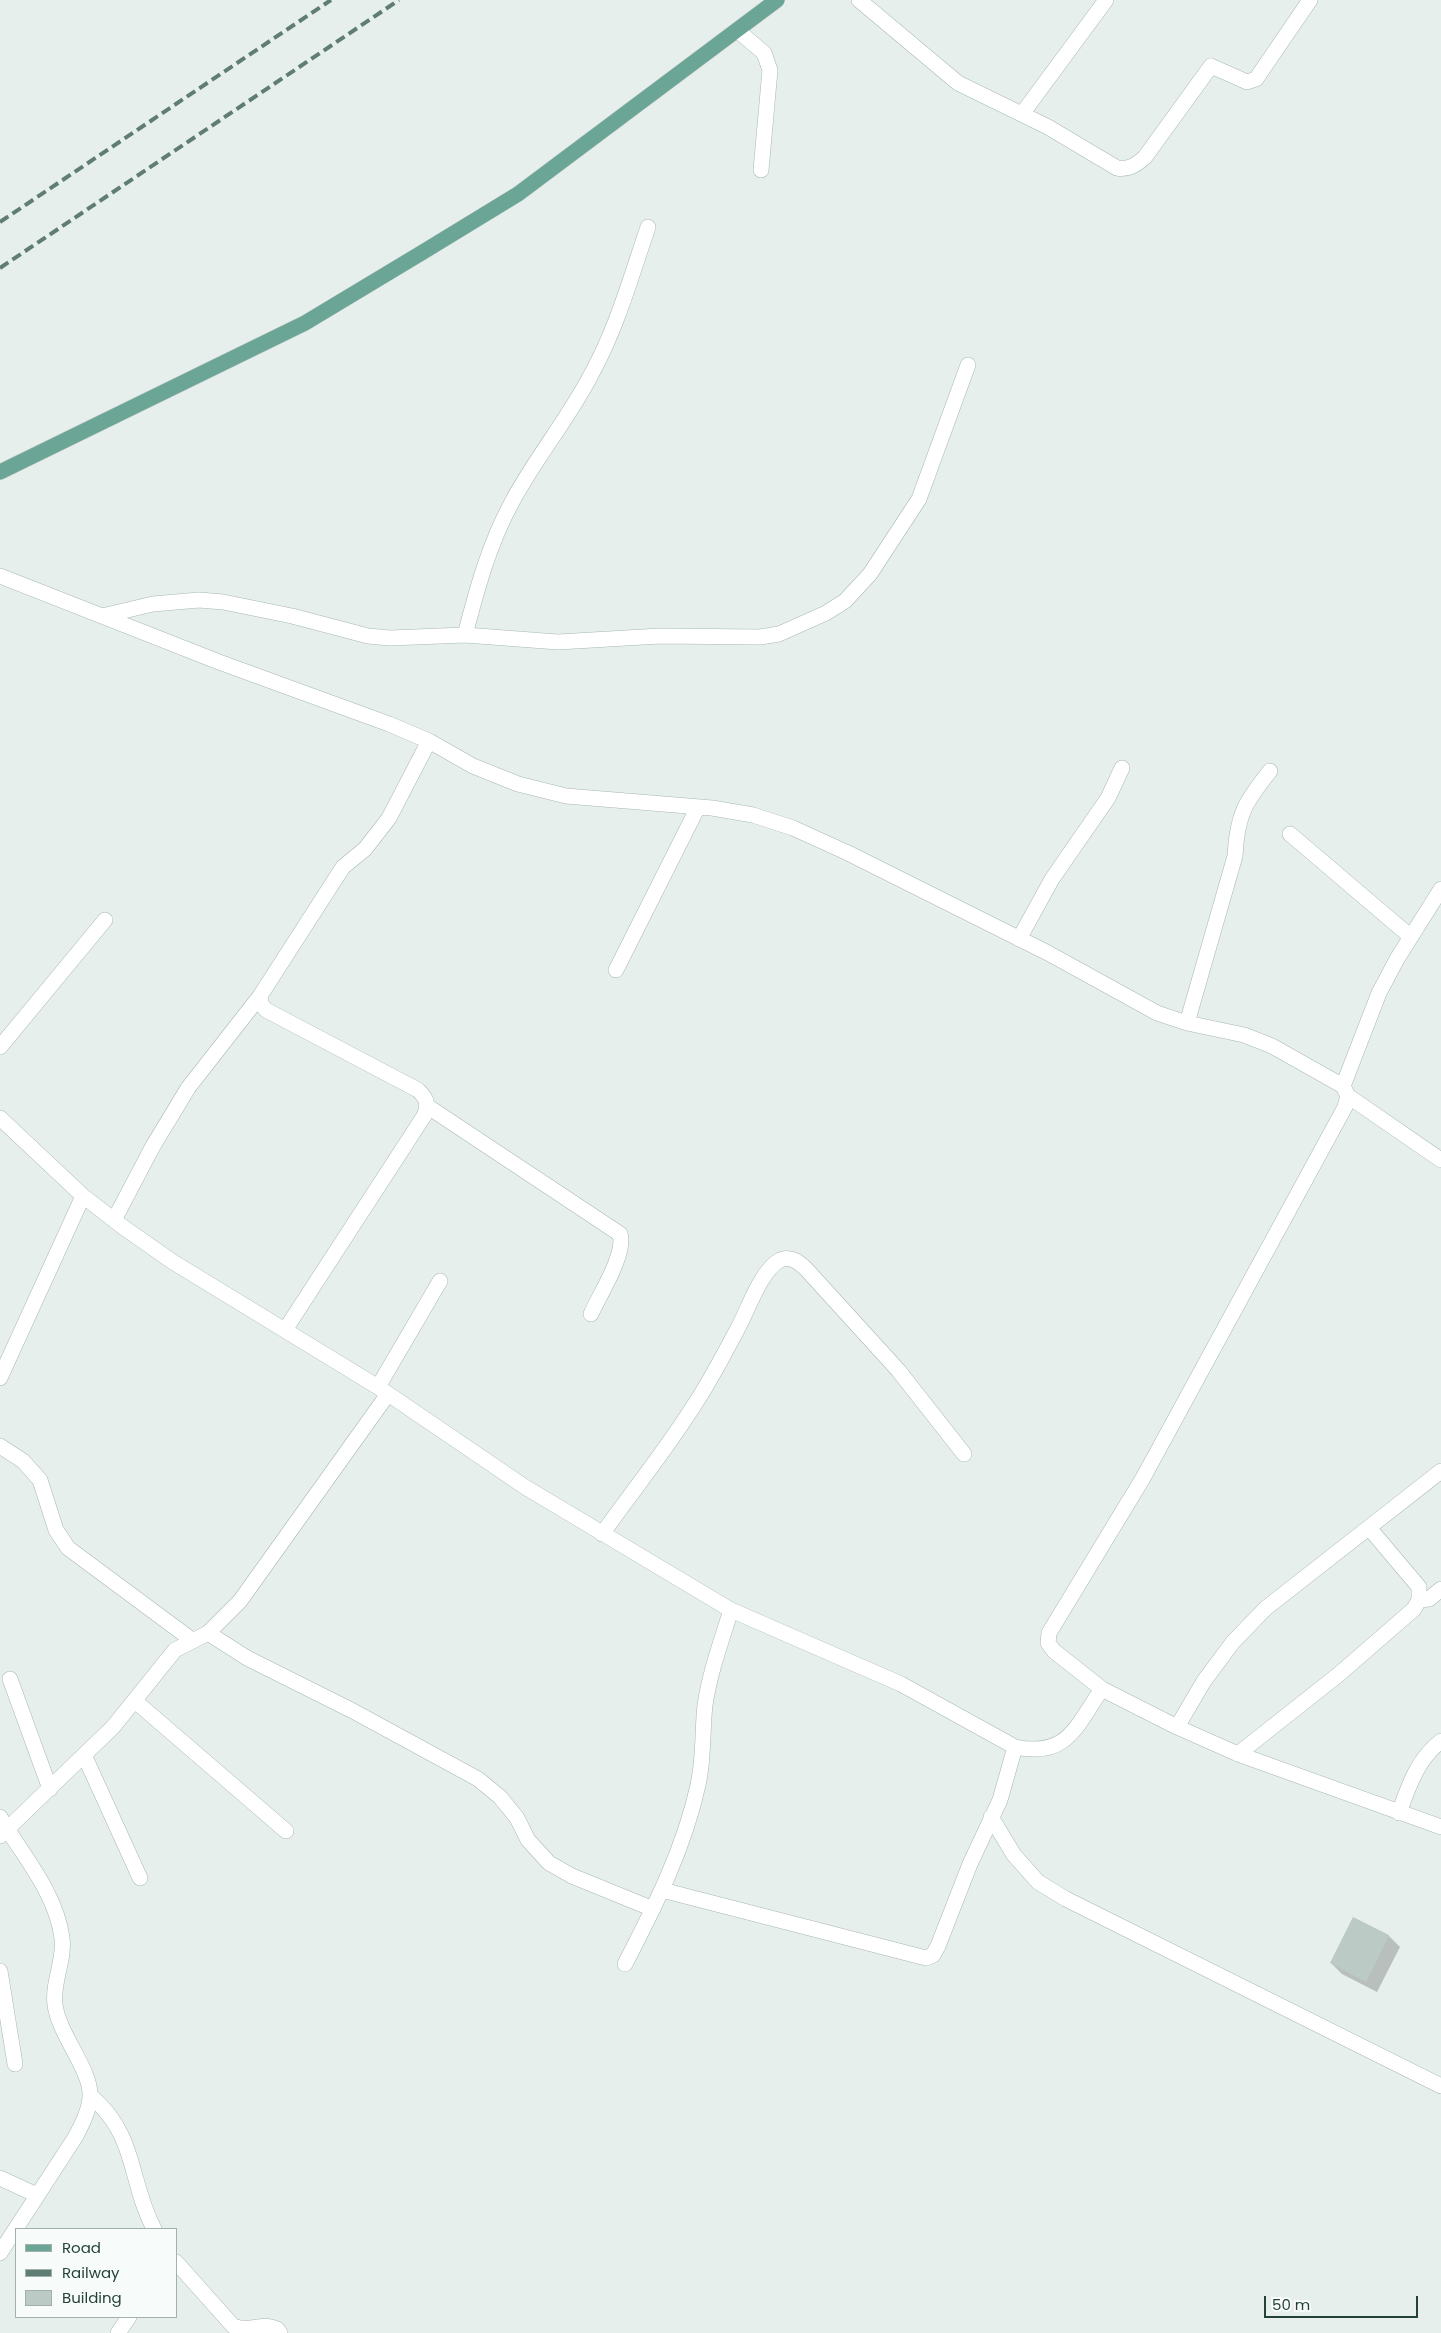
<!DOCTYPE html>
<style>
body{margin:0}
#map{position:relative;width:1441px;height:2333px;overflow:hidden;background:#e6efeb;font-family:Poppins,sans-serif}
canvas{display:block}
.legend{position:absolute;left:15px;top:2228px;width:162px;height:90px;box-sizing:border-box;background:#f7fbf9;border:1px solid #a3b1ad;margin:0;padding:6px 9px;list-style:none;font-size:15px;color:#24423a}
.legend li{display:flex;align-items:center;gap:10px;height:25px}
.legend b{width:25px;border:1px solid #a3b1ad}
.scale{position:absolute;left:1264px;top:2296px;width:154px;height:22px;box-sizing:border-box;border:2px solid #24423a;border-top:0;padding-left:6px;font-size:15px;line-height:18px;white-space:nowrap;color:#24423a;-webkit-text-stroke:4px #f7fbf9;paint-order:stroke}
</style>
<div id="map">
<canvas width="1441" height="2333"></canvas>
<ul class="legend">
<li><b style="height:6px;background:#6aa596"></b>Road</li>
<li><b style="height:6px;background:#5f7d75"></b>Railway</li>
<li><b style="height:14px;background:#bbcac4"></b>Building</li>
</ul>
<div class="scale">50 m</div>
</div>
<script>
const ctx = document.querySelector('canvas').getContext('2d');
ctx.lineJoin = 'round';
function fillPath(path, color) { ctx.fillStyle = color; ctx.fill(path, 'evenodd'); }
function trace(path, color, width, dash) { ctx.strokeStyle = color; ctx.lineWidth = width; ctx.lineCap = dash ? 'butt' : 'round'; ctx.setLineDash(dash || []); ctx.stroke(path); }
const shadow = new Path2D(`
 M1354 1918 1389 1936 1400 1947 1377 1992 1342 1974 1331 1963Z`);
const building = new Path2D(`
 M1353 1917 1389 1935 1366 1982 1330 1963Z`);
const minor = new Path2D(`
 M859 0 958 83 1048 127 1117 168C1129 170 1136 165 1145 157L1211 66 1247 82 1256 79 1310 0
 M737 30 764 53 770 70 761 170
 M1022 114 1106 0
 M0 576 219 662 389 724 429 741 473 766 518 784 566 796 712 808 753 815 793 828 848 853 1048 953 1157 1013 1187 1023 1244 1035 1272 1046 1343 1086 1348 1096 1345 1107 1143 1478 1049 1633 1048 1643 1054 1651 1102 1689
 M102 616 153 604 199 600 223 602 292 616 368 636 390 638 465 635 558 642 660 636 760 637 779 634 826 613 845 601 870 574 919 499 968 365
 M465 635C477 589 489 544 512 502 536 457 569 418 592 373 617 327 631 277 648 227
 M1290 834 1411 937
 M1019 939 1052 879 1108 798 1122 768
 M616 970 698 807
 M1187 1023 1235 856C1237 815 1245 802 1270 771
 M0 1047 105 920
 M1343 1086 1379 993 1397 959 1441 889
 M1348 1096 1441 1160
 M427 1106 620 1234C626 1254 600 1294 591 1314
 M0 1118 83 1196 123 1227 173 1262 378 1387 525 1487 731 1610 901 1684 1015 1747C1068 1758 1076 1726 1102 1689L1177 1727 1238 1754 1441 1827
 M114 1220 153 1146 188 1088 260 996
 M285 1330 424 1116C429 1104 427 1099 418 1090L266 1010 261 1004 260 996 343 867 365 849 389 818 429 741
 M0 1378 83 1196
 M378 1387 440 1281
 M0 1446 23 1461 40 1480 56 1530 68 1548 192 1640
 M602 1534C632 1492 665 1451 693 1407 710 1382 724 1354 738 1328 748 1310 761 1270 780 1260 791 1255 800 1263 807 1270L898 1370 964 1454
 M1419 1600 1429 1599 1441 1589
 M208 1633 247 1658 353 1711 478 1779 500 1797 517 1818 528 1840 549 1863 572 1876 653 1909
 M10 1679 50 1789
 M135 1701 286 1831
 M1177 1727 1204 1681 1233 1642 1266 1608 1441 1471
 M1238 1754 1338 1675 1414 1609 1419 1600V1587L1370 1529
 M85 1757 140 1878
 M1399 1813C1409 1785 1417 1760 1441 1741
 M0 1817C22 1855 56 1892 62 1938 65 1960 52 1982 55 2005 59 2035 92 2071 90 2097 89 2111 82 2124 76 2136L0 2253
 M991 1817 1014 1855 1038 1882 1066 1899 1441 2086
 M0 1836 113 1727 175 1650 208 1633 240 1601 388 1394
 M662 1890 926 1958 933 1955 938 1946 970 1864 1000 1800 1015 1747
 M625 1964C655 1906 684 1849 698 1785 704 1759 702 1732 705 1705 710 1672 721 1642 731 1610
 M0 1971 15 2064
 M91 2096C138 2137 128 2179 154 2229
 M0 2178 37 2195
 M176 2262 233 2326C254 2333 261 2321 277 2329L280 2333
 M118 2333 129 2317`);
const major = new Path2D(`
 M0 472 305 323 423 252 518 194 777 0`);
const rail = new Path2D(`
 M0 222 331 0
 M0 268 399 0`);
fillPath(shadow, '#0003');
fillPath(building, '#bbcac4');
trace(minor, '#a8b8b2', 16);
trace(major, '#c2cac8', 16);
trace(minor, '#fff', 15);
trace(major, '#6aa596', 15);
trace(rail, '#5f7d75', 4, [10, 5]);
</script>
